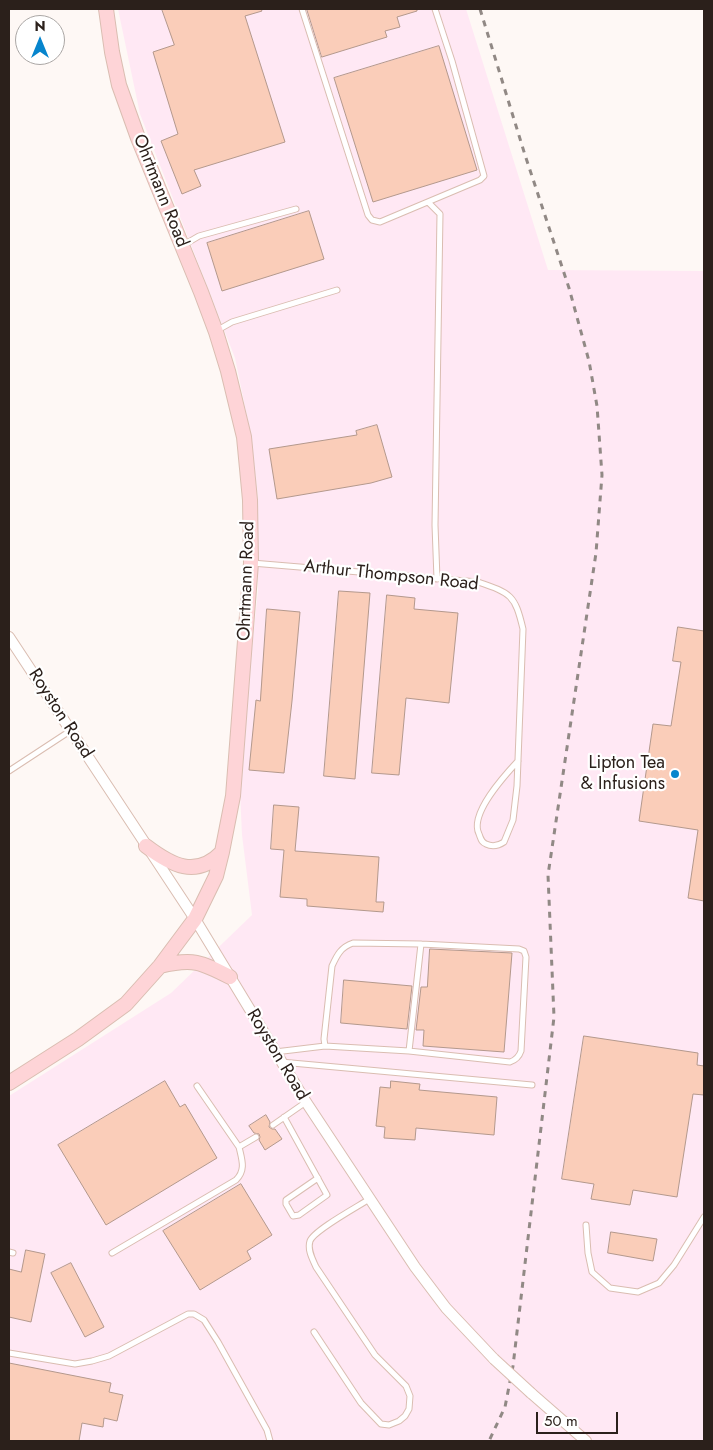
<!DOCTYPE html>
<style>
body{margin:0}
#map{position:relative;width:713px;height:1450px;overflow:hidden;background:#fef8f5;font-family:Jost,sans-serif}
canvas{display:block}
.frame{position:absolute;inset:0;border:10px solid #2b201b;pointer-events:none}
.north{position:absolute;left:15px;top:15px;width:50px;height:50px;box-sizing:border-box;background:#fff;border:1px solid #aaa6a4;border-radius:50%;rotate:0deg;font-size:14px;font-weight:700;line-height:20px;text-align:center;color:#2b201b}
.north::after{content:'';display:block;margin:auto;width:18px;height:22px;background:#0785cd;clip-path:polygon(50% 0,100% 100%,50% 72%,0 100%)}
.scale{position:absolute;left:536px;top:1412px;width:82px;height:22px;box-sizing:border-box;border:2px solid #2b201b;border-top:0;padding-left:6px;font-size:15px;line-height:18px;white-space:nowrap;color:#2b201b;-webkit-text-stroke:4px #fff;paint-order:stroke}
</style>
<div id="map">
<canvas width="713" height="1450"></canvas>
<div class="frame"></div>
<div class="north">N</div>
<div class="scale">50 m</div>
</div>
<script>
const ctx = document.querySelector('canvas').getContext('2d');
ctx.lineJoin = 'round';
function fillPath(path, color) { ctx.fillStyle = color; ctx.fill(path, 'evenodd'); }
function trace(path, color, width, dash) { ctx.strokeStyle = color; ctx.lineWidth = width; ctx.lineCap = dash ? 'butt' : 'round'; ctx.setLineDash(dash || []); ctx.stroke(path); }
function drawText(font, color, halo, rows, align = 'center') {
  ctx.font = font + ' Jost,sans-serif'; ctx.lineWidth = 4.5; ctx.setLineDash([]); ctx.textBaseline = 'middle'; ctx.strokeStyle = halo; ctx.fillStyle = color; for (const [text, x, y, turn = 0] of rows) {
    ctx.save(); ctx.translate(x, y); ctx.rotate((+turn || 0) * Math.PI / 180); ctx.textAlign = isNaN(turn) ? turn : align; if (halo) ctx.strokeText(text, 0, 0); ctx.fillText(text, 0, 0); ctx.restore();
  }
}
const industrial = new Path2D(`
 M118 9H466L548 270 704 271V1441H9V1096L171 993 252 915 242 835 239 770 258 591V499L251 436 235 358 140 114Z`);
const building = new Path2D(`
 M162 9H261L262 11 245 16 285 142 194 170 201 186 182 194 161 141 178 134 153 52 174 45Z
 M307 9H417V11L397 17 400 27 385 31 387 37 322 57Z
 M439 46 477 170 373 202 334 78Z
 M309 211 324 259 222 291 207 243Z
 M377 425 392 477 371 483 277 499 269 449 357 435 356 431Z
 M339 591 370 593 355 779 324 776Z
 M387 595 415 598 414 609 458 613 449 703 406 698 399 775 372 773Z
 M267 609 300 612 292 701 284 773 249 770 256 700 260 701Z
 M678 627 704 631V901L688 898 698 830 639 821 653 724 671 726 681 662 673 661Z
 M274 805 299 807 295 851 379 857 376 902H384L383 912 307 906V899L280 897 284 850 271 849Z
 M430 949 512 953 504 1052 423 1046 424 1030H416L421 987H427Z
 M344 980 412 986 407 1029 341 1023Z
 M584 1036 698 1053 697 1065 704 1066V1095L693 1094 677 1197 633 1190 630 1205 591 1199 594 1184 562 1179Z
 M165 1081 180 1107 185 1104 217 1158 106 1225 58 1145Z
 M391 1081 420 1084 419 1090 497 1097 494 1135 416 1128 415 1140 384 1138 385 1127 376 1126 380 1087 390 1088Z
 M266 1115 270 1122 269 1127 272 1129H275L282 1139 265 1150 259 1140 260 1137 259 1134 254 1133 249 1126Z
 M241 1184 272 1235 247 1251 251 1259 200 1290 163 1231Z
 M611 1232 657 1239 653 1261 608 1253Z
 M26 1250 45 1254 31 1322 9 1317V1269L21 1272Z
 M71 1263 104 1327 85 1337 51 1273Z
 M9 1363 111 1383 109 1392 123 1395 117 1421 104 1418 103 1427 82 1423 79 1441H9Z`);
const lane = new Path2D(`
 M302 9 368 215 372 220 380 222 480 180 484 176 452 61 435 9
 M429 203 440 214 435 525 437 579
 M182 246 199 236 296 209
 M216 331 232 322 337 290
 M252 563 478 582C511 593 515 595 523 629L517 786 513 820 504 842C498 846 492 847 486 844 481 842 481 839 479 834 469 814 505 775 518 761
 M9 771 70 731
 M353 943 421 944 519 949 524 951 526 957 521 1051C519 1057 516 1060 510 1062L409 1051 325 1046 324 1039 332 966C337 955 341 947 353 943Z
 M409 1051 421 944
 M275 1052 325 1046
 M281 1062 532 1085
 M197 1086 239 1147 256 1137
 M284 1117 327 1195 299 1215 293 1216 286 1204V1200L318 1178
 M273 1125 306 1102
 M586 1225 588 1253 592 1272 610 1288 638 1292 659 1283 674 1265 704 1217
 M9 1252 13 1253
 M112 1253 236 1180C246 1170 242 1160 239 1147
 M314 1332 361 1403 381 1424 389 1425 399 1421 405 1416 409 1409 410 1396 406 1386 375 1355 316 1267C313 1260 307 1250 310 1241 314 1230 359 1206 371 1198
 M9 1353 75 1364 92 1361 109 1356 188 1314H194L204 1320 218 1342 267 1430 270 1441`);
const street = new Path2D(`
 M9 637 195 919 306 1102 415 1267 446 1308 494 1359
 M531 1393 586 1441`);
const secondary = new Path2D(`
 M146 846C171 865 196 879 222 852
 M160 966C193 958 201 962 230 977
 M9 1083 78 1039 126 1004 160 966 195 919 216 876 222 852 233 796 251 563 250 500 244 437 228 371 216 332 201 292 138 138 119 85 112 52 106 9`);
const rail = new Path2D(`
 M480 9 525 155 569 288 589 361 597 406 602 475 596 553 548 875 554 1017 513 1366 505 1407 489 1441`);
const streetBridge = new Path2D(`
 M494 1359 531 1393`);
const markers = [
 [675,774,5,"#0785cd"]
];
const streetNames = [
 ["Ohrtmann Road",160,191,68],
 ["Arthur Thompson Road",391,576,6],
 ["Ohrtmann Road",247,581,-88],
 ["Royston Road",60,714,57],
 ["Royston Road",277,1055,59]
];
const poiNames = [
 ["Lipton Tea",665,764],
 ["& Infusions",665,785]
];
fillPath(industrial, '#ffe8f4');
fillPath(building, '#facdb9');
trace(building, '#b4998d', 1);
trace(lane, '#dabdb1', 7);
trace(street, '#dabdb1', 12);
trace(secondary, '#dabdb1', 16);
trace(lane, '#fff', 5);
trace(street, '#fff', 10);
trace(secondary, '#fed4d7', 14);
trace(rail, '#918985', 3, [6, 6]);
trace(streetBridge, '#dabdb1', 12, []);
trace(streetBridge, '#fff', 10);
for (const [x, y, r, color] of markers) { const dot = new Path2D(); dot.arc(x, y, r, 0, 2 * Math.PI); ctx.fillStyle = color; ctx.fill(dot); trace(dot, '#fff', 2); }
drawText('18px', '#2b201b', '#fff', streetNames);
drawText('18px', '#2b201b', '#fff', poiNames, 'right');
</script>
